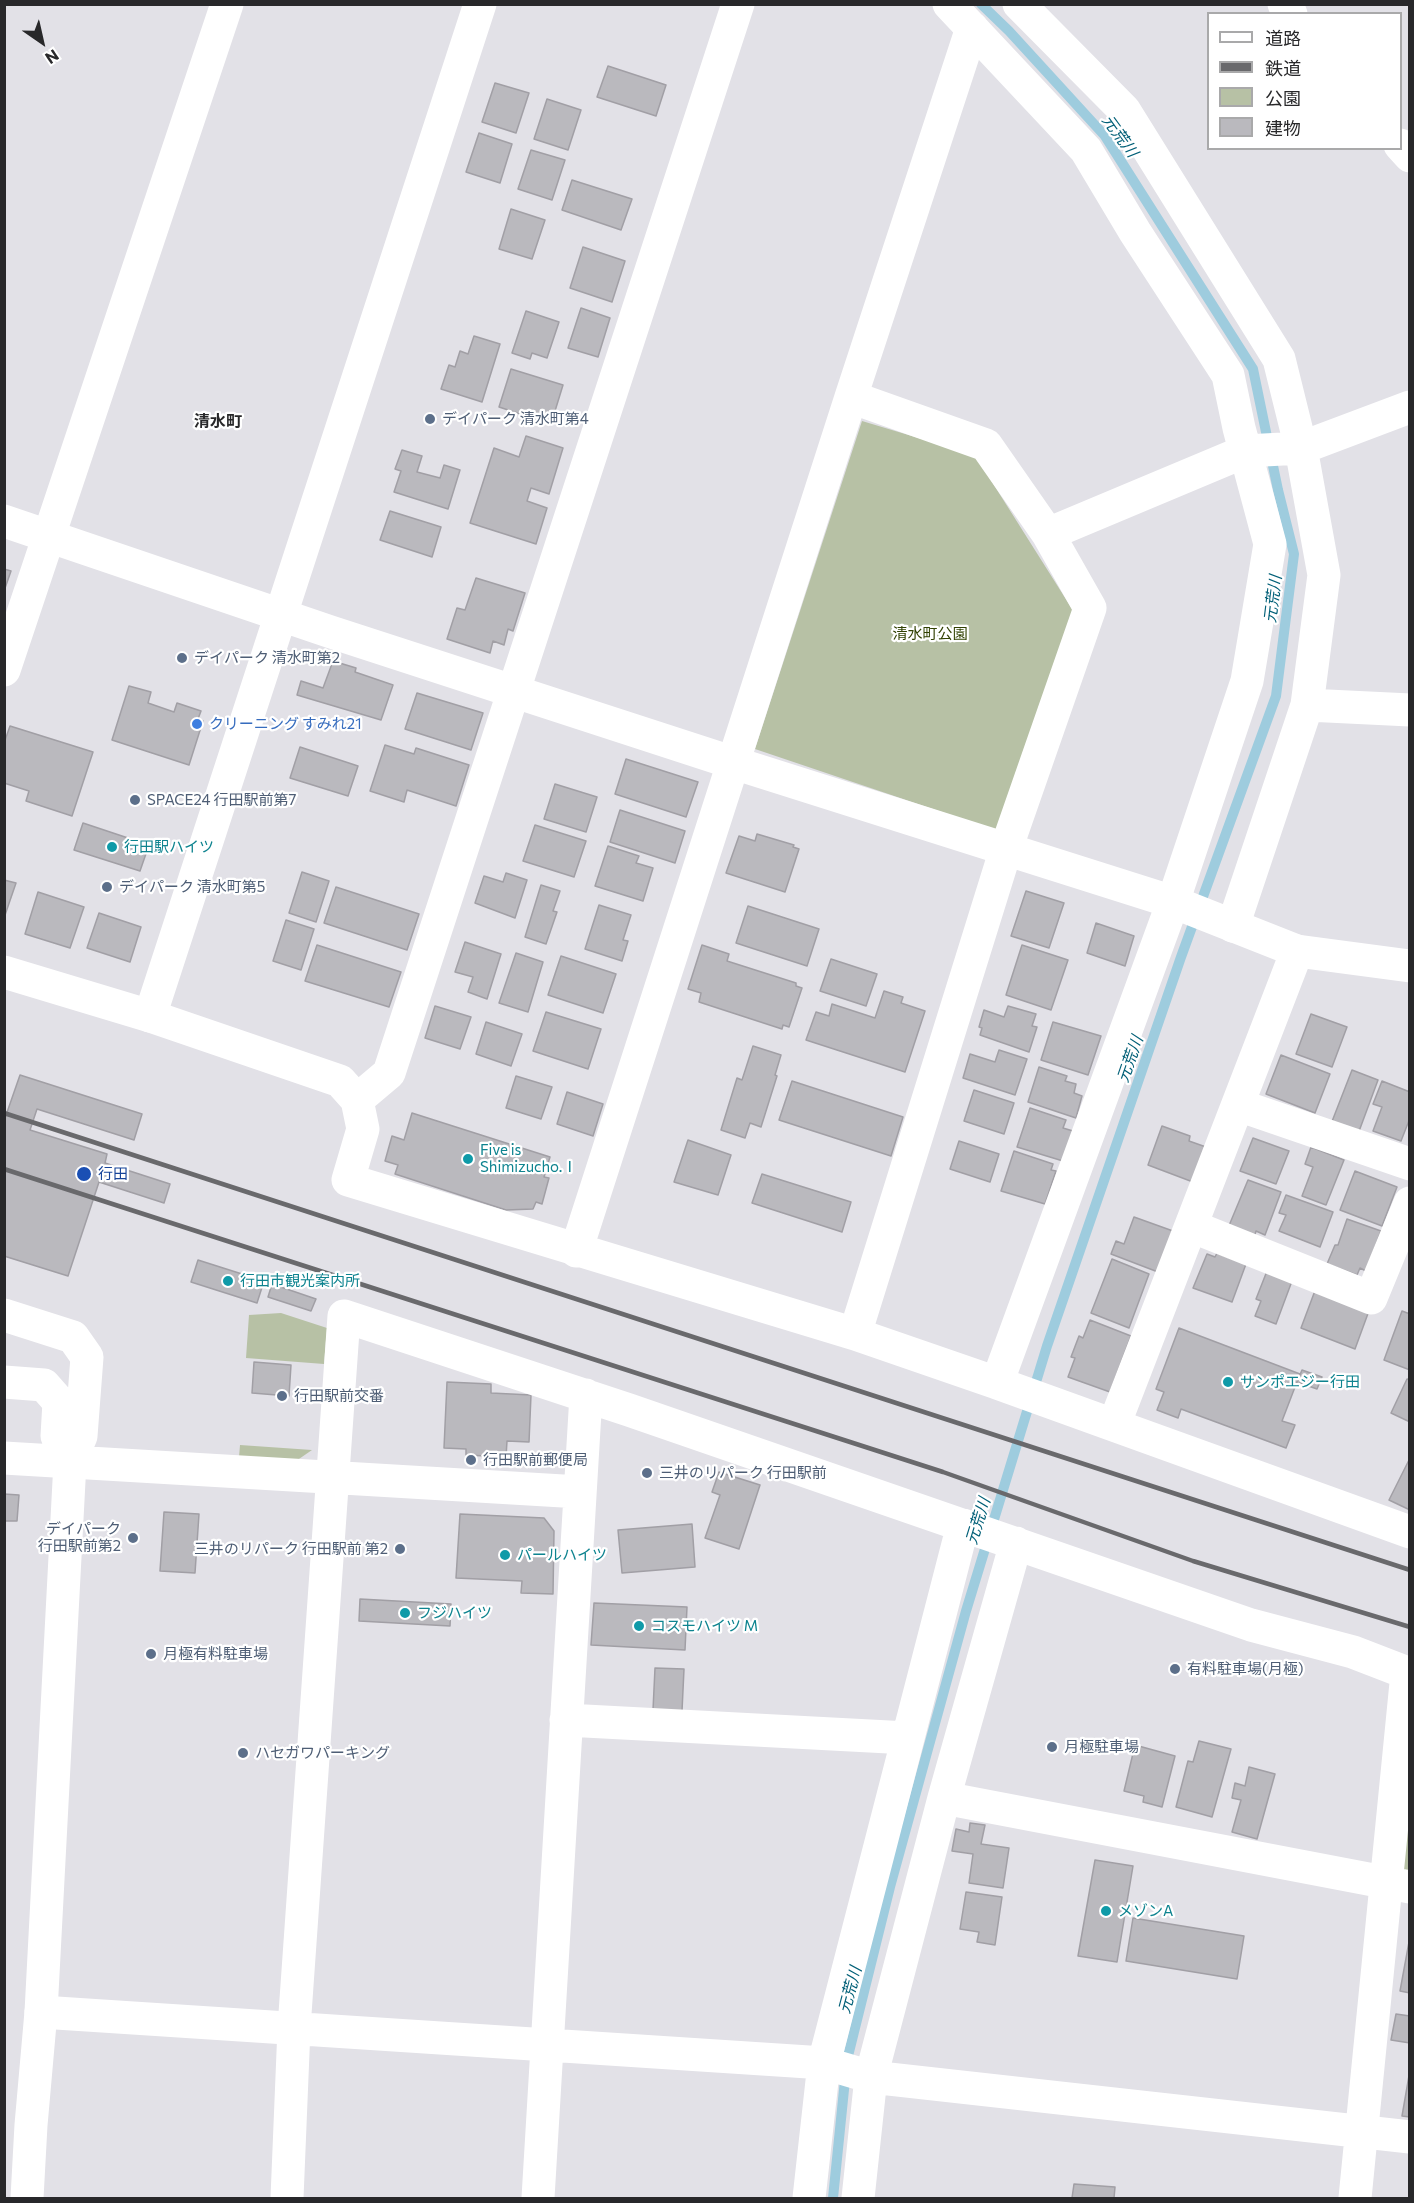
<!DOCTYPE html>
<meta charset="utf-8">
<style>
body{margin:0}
#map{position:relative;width:1414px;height:2203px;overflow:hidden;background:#e2e1e7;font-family:Commissioner,"Noto Sans JP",sans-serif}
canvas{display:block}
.frame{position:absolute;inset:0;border:6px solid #28282a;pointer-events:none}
.legend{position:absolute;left:1207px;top:12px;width:195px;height:138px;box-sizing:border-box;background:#fff;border:2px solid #a9a9aa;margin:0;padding:8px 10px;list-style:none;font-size:18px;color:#28282a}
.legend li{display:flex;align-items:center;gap:12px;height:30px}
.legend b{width:30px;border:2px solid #a9a9aa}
.north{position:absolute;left:12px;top:12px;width:60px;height:60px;-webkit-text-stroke:4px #fff;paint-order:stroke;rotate:146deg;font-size:16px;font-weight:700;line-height:24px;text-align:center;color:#28282a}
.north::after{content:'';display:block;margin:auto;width:21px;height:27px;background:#28282a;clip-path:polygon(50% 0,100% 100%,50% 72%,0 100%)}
</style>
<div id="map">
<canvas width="1414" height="2203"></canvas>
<div class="frame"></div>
<ul class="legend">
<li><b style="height:8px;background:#fff"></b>道路</li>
<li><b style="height:8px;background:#69696c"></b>鉄道</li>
<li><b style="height:16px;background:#b7c1a5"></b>公園</li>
<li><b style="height:16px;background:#bab9be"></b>建物</li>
</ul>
<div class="north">N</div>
</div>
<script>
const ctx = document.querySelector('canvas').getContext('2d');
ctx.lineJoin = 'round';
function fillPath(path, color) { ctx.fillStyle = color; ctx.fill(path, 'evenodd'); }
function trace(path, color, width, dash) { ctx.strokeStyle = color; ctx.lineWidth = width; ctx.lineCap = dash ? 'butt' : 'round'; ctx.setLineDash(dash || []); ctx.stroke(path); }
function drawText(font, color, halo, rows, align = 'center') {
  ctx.font = font + ' Commissioner,"Noto Sans JP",sans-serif'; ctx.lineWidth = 4.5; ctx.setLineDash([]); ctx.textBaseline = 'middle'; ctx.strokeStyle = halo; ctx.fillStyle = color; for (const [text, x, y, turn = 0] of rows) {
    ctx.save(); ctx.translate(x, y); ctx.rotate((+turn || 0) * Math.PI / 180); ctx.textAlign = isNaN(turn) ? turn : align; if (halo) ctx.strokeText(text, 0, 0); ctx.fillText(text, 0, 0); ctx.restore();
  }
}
const green = new Path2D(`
 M862 421 975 455 1074 612 1001 832 755 749Z
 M281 1313 327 1328 324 1364 246 1358 249 1315Z
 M240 1445 312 1450 296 1461 239 1457Z
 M1409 1779V1872L1401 1871Z`);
const stream = new Path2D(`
 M833 2198 847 2060 890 1887 966 1611 1047 1346 1181 957 1276 696 1294 554 1278 490 1253 369 1105 136 1009 31 981 4`);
const building = new Path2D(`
 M608 66 666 85 656 116 597 97Z
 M495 83 529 93 516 133 482 122Z
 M547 99 581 110 568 150 534 139Z
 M479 133 512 144 500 183 466 172Z
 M531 150 565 160 552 200 518 189Z
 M572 180 632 199 621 230 562 210Z
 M511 209 545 220 532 259 499 249Z
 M583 247 625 261 612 302 570 288Z
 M581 308 610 318 598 357 568 348Z
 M526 311 559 322 547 358 532 353 530 359 512 353Z
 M474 336 500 344 482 402 441 389 449 365 455 367 460 351 468 354Z
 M511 369 563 385 551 424 499 407Z
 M526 436 563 448 549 494 531 488 527 501 547 508 536 544 470 523 494 448 519 457Z
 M402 450 422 456 417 472 440 478 444 465 460 470 448 509 394 492 401 471 395 469Z
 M390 511 441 527 432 557 380 540Z
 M4 569 11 571 4 591Z
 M476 578 525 593 513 631 508 629 504 645 493 641 490 653 447 639 457 608 465 610Z
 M333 661 356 668 355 672 393 685 381 720 297 695 301 681 323 688Z
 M129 686 151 692 148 703 174 712 177 703 201 711 198 719 203 721 189 765 112 740Z
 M417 693 483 713 471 750 405 729Z
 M10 726 93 752 72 816 26 801 29 791 4 783V743Z
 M385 745 414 754 416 748 469 765 456 806 407 790 404 802 370 791Z
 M300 747 358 766 348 796 290 778Z
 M626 759 698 782 686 817 615 794Z
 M555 784 597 797 586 832 544 819Z
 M620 810 685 831 675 863 610 842Z
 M83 823 149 845 140 871 74 850Z
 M535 825 586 841 574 877 523 861Z
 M757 834 794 845 793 847 799 849 785 892 726 873 739 836 755 841Z
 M608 846 639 856 636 863 653 868 643 901 595 886Z
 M302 872 329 881 316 922 289 913Z
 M506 873 527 880 515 918 475 903 484 876 503 882Z
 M4 880 16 883 4 918Z
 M541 885 560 891 553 911 557 912 546 944 525 937Z
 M336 887 419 914 407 950 324 923Z
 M1026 891 1064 903 1049 948 1011 936Z
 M38 892 84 907 70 948 25 934Z
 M599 905 631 915 623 940 628 941 622 961 585 949Z
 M748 906 819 929 807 966 736 943Z
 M99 913 141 927 130 962 87 948Z
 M286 920 314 929 301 970 273 961Z
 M1096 923 1134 936 1125 966 1087 953Z
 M465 942 501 954 487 999 468 992 473 977 455 972Z
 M317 945 401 972 389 1007 305 981Z
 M702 945 729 954 727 961 796 983V986L802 988 789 1027 783 1025 782 1029 699 1002 701 993 688 989Z
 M1022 945 1068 960 1051 1010 1006 995Z
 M516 953 543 962 528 1012 499 1003Z
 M561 956 616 974 603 1013 548 995Z
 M831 959 877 974 866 1006 820 991Z
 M884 991 903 997 901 1003 925 1011 905 1072 806 1040 816 1012 829 1016 832 1004 875 1018Z
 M435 1006 471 1017 460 1049 425 1038Z
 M1008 1006 1036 1014 1032 1026 1037 1027 1029 1052 980 1035 982 1028 979 1027 984 1010 1004 1017Z
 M546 1012 601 1029 588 1069 533 1051Z
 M1311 1014 1347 1027 1332 1067 1296 1054Z
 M486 1022 522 1034 511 1066 476 1054Z
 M1053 1022 1101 1036 1088 1075 1041 1060Z
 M753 1046 781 1055 775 1075 777 1076 761 1127 750 1123 745 1138 721 1130 737 1078 742 1080Z
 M999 1050 1027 1059 1015 1095 963 1078 970 1054 995 1062Z
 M1281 1055 1330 1074 1315 1113 1266 1094Z
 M1039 1067 1067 1076 1065 1081 1076 1084 1074 1093 1082 1096 1076 1118 1028 1102Z
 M1352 1070 1378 1080 1358 1134 1331 1124Z
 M20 1075 142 1114 134 1140 37 1109 30 1130 107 1154 105 1163 170 1184 164 1203 99 1182 68 1276 4 1256V1121Z
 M516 1076 552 1087 541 1119 506 1108Z
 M792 1081 903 1117 891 1156 779 1120Z
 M1382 1081 1410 1092V1118L1401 1141 1373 1131 1382 1107 1373 1104Z
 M974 1090 1014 1103 1004 1134 964 1121Z
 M567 1092 603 1104 593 1136 557 1124Z
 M1030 1108 1066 1120 1063 1128 1073 1131 1063 1161 1017 1147Z
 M412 1113 550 1157 544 1177 549 1178 542 1204 536 1202 533 1209 506 1210 395 1174 398 1165 385 1161 392 1136 404 1140Z
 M1162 1126 1190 1136 1189 1141 1206 1147 1193 1182 1148 1165Z
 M1253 1138 1289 1151 1276 1184 1240 1171Z
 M688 1140 731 1155 718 1195 674 1182Z
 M959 1141 999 1154 990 1182 950 1169Z
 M1311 1147 1344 1160 1326 1205 1302 1196 1313 1167 1305 1164Z
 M1014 1151 1053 1164 1051 1170 1056 1171 1045 1204 1001 1191Z
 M1355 1171 1397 1187 1382 1226 1340 1210Z
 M762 1174 851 1202 842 1232 752 1203Z
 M1248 1180 1281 1192 1265 1235 1256 1231 1254 1238 1228 1228Z
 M1286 1195 1333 1212 1320 1247 1279 1231 1286 1215 1279 1213Z
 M1134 1217 1173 1231 1158 1272 1111 1254 1116 1241 1124 1244Z
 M1347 1219 1381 1231 1366 1271 1360 1268 1357 1275 1327 1264 1335 1245H1338Z
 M1217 1253 1246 1264 1232 1302 1193 1288 1207 1254 1215 1257Z
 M1112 1259 1149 1274 1129 1328 1091 1313Z
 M198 1260 264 1281 257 1303 191 1282Z
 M1267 1271 1292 1281 1276 1324 1255 1316 1261 1301 1256 1299Z
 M272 1284 316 1299 311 1311 268 1297Z
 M1316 1288 1370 1308 1355 1349 1301 1328Z
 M1402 1311 1410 1314V1370L1384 1360Z
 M1090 1320 1131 1336 1110 1392 1068 1377 1075 1358 1071 1357 1079 1336 1083 1338Z
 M1179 1328 1300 1374 1282 1421 1295 1425 1286 1448 1181 1409 1178 1418 1157 1410 1164 1392 1156 1389Z
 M254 1362 291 1365 289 1396 252 1393Z
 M1302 1370 1322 1377 1317 1389 1297 1382Z
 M1407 1379 1410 1380V1422L1391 1413Z
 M447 1382 491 1384V1393L531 1395 529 1442 507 1441 506 1457 466 1455V1449L444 1448Z
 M1410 1458V1510L1389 1500Z
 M719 1472 760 1485 739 1549 705 1538 720 1495 712 1492Z
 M4 1494 19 1495 17 1521H4Z
 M164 1512 199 1514 195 1573 160 1571Z
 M460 1514 544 1518 554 1531 553 1594 521 1593 522 1581 456 1578Z
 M692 1524 695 1567 622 1573 618 1530Z
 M360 1599 451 1604 450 1626 359 1621Z
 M594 1603 687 1607 685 1650 591 1645Z
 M655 1668 684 1669 682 1711 653 1710Z
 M1199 1741 1231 1749 1212 1817 1176 1807 1188 1761 1193 1762Z
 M1135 1745 1175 1756 1162 1807 1143 1802 1144 1796 1124 1791Z
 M1249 1767 1275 1774 1257 1839 1232 1832 1241 1800 1232 1798 1235 1783 1245 1786Z
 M970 1823 985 1825 981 1844 1009 1848 1003 1888 969 1883 973 1854 952 1851 956 1829 969 1832Z
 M1095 1860 1133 1866 1117 1962 1078 1956Z
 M966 1892 1002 1897 995 1945 977 1942 979 1932 960 1929Z
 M1133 1918 1244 1936 1237 1979 1126 1961Z
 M1409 1942H1410V1993L1400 1991Z
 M1396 2014 1410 2016V2043L1391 2040Z
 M1410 2070V2117L1402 2116Z
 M1074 2184 1115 2187 1114 2198H1072Z`);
const street = new Path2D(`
 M1019 4 1124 110 1279 359 1301 448 1324 575 1307 705 1233 926
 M1284 4 1291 14
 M1400 145 1410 156
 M851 397 986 445 1048 534 1090 608 1006 849 855 1334
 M1048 534 1246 451 1301 448 1410 407
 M4 670 227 4
 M1307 705 1410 710
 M4 972 150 1016 340 1081 357 1100 363 1129 348 1180 855 1334 997 1383 1173 902 1247 681 1270 544 1239 428 1228 375 1135 232 1086 150 949 4
 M357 1100 389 1073 738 4
 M1238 1105 1410 1164
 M1191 1226 1371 1298 1410 1203
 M576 1251 851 397 972 28
 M4 1315 73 1337 87 1357 81 1436 70 1462
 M4 1382 44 1385 59 1402 57 1436 70 1462
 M997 1383 1410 1532
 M1114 1425 1297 951
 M4 1458 580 1492
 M566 1720 908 1738
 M944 1798 1410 1887
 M41 2012 824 2063 871 2077 1410 2137
 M287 2198 294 2028 344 1316 629 1410 1251 1625 1353 1652 1410 1674
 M538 2198 586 1395
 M809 2198 824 2063 963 1525
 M858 2198 871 2077 944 1798 1016 1543
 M1355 2198 1407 1673`);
const secondary = new Path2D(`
 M4 521 331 632 734 763 1173 902 1297 951 1410 966
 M150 1016 480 4
 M27 2198 31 2125 41 2012 70 1462`);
const rail = new Path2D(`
 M4 1113 1410 1570
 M4 1169 943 1472 1193 1561 1410 1627`);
const markers = [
 [430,419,6,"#5c6f8a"],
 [182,658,6,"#5c6f8a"],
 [197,724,6,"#3f7fe0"],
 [135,800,6,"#5c6f8a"],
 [112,847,6,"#0f9aa8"],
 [107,887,6,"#5c6f8a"],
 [468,1159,6,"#0f9aa8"],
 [84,1174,8,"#1a4fb4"],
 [228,1281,6,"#0f9aa8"],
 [1228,1382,6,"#0f9aa8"],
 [282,1396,6,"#5c6f8a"],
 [471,1460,6,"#5c6f8a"],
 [647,1473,6,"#5c6f8a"],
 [133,1538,6,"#5c6f8a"],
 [400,1549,6,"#5c6f8a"],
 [505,1555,6,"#0f9aa8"],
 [405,1613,6,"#0f9aa8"],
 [639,1626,6,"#0f9aa8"],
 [151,1654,6,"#5c6f8a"],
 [1175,1669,6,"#5c6f8a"],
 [1052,1747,6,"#5c6f8a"],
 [243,1753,6,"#5c6f8a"],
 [1106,1911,6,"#0f9aa8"]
];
const serviceNames = [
 ["デイパーク 清水町第4",442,419],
 ["デイパーク 清水町第2",194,658],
 ["SPACE24 行田駅前第7",147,800],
 ["デイパーク 清水町第5",119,887],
 ["行田駅前交番",294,1396],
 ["行田駅前郵便局",483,1460],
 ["三井のリパーク 行田駅前",659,1473],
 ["デイパーク",121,1529,"right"],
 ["行田駅前第2",121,1546,"right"],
 ["三井のリパーク 行田駅前 第2",388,1549,"right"],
 ["月極有料駐車場",163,1654],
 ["有料駐車場(月極)",1187,1669],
 ["月極駐車場",1064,1747],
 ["ハセガワパーキング",255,1753]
];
const parkNames = [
 ["清水町公園",930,634]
];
const shopNames = [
 ["クリーニング すみれ21",209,724]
];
const cultureNames = [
 ["行田駅ハイツ",124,847],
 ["Five is",480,1150],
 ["Shimizucho.Ⅰ",480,1167],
 ["行田市観光案内所",240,1281],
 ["サンポエジー行田",1240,1382],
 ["パールハイツ",517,1555],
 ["フジハイツ",417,1613],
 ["コスモハイツ M",651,1626],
 ["メゾンA",1118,1911]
];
const transitNames = [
 ["行田",98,1174]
];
const waterNames = [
 ["元荒川",1120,136,54],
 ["元荒川",1273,599,-83],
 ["元荒川",1130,1059,-71],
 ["元荒川",978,1521,-73],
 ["元荒川",850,1990,-75]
];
const neighbourhoodNames = [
 ["清水町",218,422]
];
fillPath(green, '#b7c1a5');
trace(stream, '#9eccde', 10);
fillPath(building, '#bab9be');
trace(building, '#a19fa5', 1.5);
trace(street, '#fff', 33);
trace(secondary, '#fff', 33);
trace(rail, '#69696c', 4.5);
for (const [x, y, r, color] of markers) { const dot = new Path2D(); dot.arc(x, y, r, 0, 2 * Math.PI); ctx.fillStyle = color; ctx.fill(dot); trace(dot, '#fff', 2); }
drawText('15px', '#4e5e75', '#fff', serviceNames, 'left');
drawText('15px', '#314102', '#fff', parkNames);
drawText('15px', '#366cbe', '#fff', shopNames, 'left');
drawText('15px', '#0d838f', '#fff', cultureNames, 'left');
drawText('15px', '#164399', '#fff', transitNames, 'left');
drawText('italic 16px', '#005f77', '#fff', waterNames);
drawText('bold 16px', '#28282a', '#fff', neighbourhoodNames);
</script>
